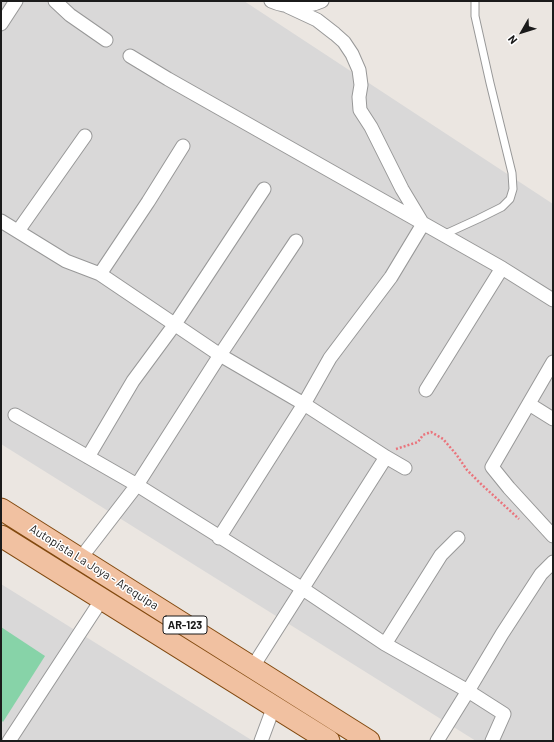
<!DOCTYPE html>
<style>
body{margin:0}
#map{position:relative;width:554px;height:742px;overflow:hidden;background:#ebe6e1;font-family:Barlow,sans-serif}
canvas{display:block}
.frame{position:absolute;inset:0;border:2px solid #1b1b1b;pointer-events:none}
.north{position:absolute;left:502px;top:12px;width:40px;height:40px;-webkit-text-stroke:3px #fff;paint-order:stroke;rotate:231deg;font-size:11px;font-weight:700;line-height:16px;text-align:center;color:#1b1b1b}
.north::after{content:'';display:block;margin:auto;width:14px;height:18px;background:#1b1b1b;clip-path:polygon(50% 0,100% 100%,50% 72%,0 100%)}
</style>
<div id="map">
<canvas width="554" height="742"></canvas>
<div class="frame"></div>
<div class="north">N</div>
</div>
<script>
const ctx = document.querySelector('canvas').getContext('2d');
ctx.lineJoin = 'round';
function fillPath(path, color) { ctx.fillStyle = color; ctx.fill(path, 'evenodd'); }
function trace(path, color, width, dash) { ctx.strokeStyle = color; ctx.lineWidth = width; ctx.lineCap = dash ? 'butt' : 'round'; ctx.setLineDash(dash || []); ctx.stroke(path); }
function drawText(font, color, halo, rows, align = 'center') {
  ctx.font = font + ' Barlow,sans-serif'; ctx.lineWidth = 3; ctx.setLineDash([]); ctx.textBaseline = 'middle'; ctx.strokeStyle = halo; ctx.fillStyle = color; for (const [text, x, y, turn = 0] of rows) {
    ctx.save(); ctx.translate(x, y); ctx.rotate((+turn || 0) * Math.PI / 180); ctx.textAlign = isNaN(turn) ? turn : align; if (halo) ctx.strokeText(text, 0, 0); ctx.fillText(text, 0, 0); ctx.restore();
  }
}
const residential = new Path2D(`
 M1 1H244L553 204V741H476L1 444Z
 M1 584 253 741H1Z`);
const pitch = new Path2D(`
 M1 627 45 656 3 722 1 720Z`);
const path = new Path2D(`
 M396 449 418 442 423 435 431 432 443 439 456 454 467 470 481 484 519 519`);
const service = new Path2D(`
 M443 235 478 219 502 207 510 199 513 189 512 173 490 83 475 16V1`);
const minor = new Path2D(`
 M55 1 70 15 106 40
 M271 1C287 8 306 8 322 1
 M1 24 16 1
 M130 56 168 79 502 268 553 300
 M1 221 66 261 100 274 220 355 304 404 386 457 405 468
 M18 231 85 136
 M100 274 148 202 183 146
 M553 362 492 467 509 488 553 536
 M426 390 502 268
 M529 404 553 419
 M15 415 137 485 303 589 385 644 468 691 504 714 492 741
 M88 457 133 381 175 324 264 189
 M219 538 304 404 330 358 391 277 423 224 402 189 371 127 360 110 359 97 361 85 359 70 352 54 344 42 335 34 317 20 287 6
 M80 559 137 485 220 355 296 241
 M385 644 441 555 458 538
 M252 668 386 457
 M9 741 102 599
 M261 741 274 706
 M437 741 468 691 502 634 541 574 553 562`);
const primary = new Path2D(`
 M1 509 369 741
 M1 536 329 741`);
const shields = [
 [185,625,44]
];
const shieldNames = [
 ["AR-123",185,625]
];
const streetNames = [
 ["Autopista La Joya - Arequipa",94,567,32]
];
fillPath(residential, '#d9d8d8');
fillPath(pitch, '#87d3a8');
trace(service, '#989898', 9);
trace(minor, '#989898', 15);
trace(primary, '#82490f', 23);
trace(path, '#ea747c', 2.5, [2, 2]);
trace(service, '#fff', 7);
trace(minor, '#fff', 13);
trace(primary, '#f1c1a1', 21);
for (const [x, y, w] of shields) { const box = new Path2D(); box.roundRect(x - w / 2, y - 9, w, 18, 3); ctx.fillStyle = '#fff'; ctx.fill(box); trace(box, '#1b1b1b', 1); }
drawText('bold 11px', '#1b1b1b', null, shieldNames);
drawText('12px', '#1b1b1b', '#fff', streetNames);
</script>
